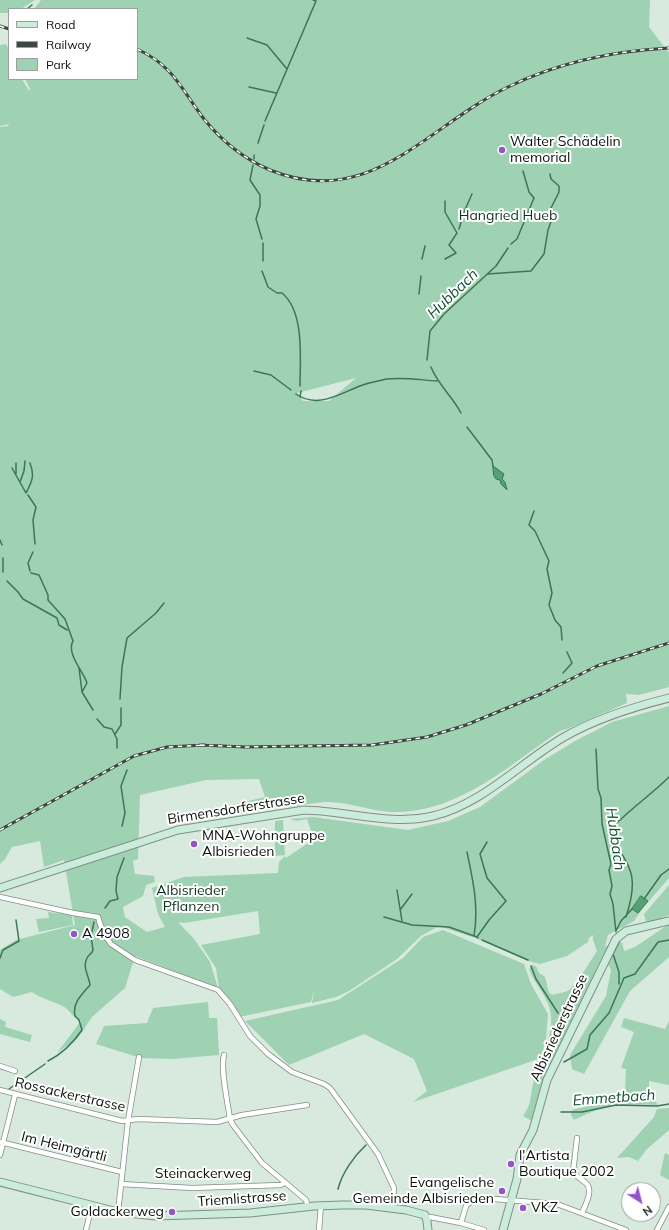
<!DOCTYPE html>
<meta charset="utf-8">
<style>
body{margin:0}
#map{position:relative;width:669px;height:1230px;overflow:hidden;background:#d8e9de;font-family:Mulish,sans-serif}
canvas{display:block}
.legend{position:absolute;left:8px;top:8px;width:130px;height:72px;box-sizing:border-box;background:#fff;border:1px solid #9d9f9e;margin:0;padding:5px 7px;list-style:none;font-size:12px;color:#0a0f0c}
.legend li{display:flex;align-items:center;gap:8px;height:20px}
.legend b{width:20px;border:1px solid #9d9f9e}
.north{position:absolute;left:621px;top:1182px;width:40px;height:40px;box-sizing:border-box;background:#fff;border:1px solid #9d9f9e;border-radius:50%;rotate:144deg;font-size:11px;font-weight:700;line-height:16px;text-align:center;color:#0a0f0c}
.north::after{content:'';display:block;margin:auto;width:14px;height:18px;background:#9553c8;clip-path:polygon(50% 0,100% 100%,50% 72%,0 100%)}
</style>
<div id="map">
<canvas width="669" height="1230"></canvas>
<ul class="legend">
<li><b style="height:5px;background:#cbecdb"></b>Road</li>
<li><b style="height:5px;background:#3e4641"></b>Railway</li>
<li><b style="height:11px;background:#9ed2b2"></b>Park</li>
</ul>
<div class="north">N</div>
</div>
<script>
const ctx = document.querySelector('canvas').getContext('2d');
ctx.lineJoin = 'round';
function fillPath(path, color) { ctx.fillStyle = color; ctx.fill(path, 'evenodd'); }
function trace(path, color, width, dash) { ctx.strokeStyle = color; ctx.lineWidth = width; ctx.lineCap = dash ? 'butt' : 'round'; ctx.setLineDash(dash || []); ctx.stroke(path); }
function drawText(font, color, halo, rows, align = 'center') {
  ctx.font = font + ' Mulish,sans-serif'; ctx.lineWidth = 4; ctx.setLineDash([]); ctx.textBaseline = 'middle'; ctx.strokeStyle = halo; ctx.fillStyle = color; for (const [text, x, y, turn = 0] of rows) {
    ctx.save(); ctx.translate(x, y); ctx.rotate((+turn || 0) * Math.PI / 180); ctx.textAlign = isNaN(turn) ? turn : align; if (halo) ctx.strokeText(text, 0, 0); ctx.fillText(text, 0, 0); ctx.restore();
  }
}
const green = new Path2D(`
 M0 0H35L21 9H9V13H0Z
 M41 0H650L649 27 669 53V687L639 695 626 694 627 703 567 729 560 731C510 764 460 812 396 812 370 812 350 801 324 802L213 816 212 810 265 797 259 779 206 780 140 795 138 859 133 861 135 874 154 876 155 882 146 885 143 896 123 907 125 917 147 932 165 927 158 914 152 888 184 877 278 873 279 862 285 856 286 858 311 841 313 836 307 819 297 821 290 819 313 817 408 830 448 821 480 807 544 760 575 741 612 722 669 706V878L643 908 634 921 608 935 605 946 622 942 624 951 635 947 669 924V957L630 991 584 1074 572 1069 570 1055 606 996 611 970 603 955 544 1078 532 1121 523 1116C532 1103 530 1098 533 1084 538 1060 556 1036 550 1010 547 995 534 984 529 969L532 965 536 966 539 973 545 977 549 993 553 995 568 991 577 982 597 951 593 940V935L589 938 588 942 567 956 540 964 528 961 478 939 439 926 421 936 397 959 349 991 336 997 312 1003 314 989 311 1002 239 1017 219 988 216 968 201 945 260 934 258 911 184 923 178 922 194 939 210 962 218 988 135 956 125 988 92 1017 78 1038 57 1053 81 1021C74 1018 72 1014 67 1009 59 1002 42 1000 32 992L13 997 0 989V950L16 940 75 925 64 860 44 867 40 841 12 847 5 859 0 864V127L8 126 9 124 0 126V45L6 44 9 50V79H22L29 91 30 89 25 79H137V9H34ZM356 378 329 401H303L297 393Z
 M283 820 285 855 275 856V821Z
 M669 885V915L657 920 646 922 644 914Z
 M48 912 72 915 73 925 39 932 36 919 49 918Z
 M443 930 524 964 531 984 548 1014 546 1038 541 1058 413 1102 427 1091 414 1059 364 1034 289 1065 245 1021 338 1000 403 958 423 937Z
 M208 1002 209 1018H217L219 1055 172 1059 141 1058 96 1044 104 1026 147 1023 153 1008Z
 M624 1018 665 1029 669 1021V1085L649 1081V1093L658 1105C621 1104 608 1103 574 1120L571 1115 572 1110 596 1104 625 1090 626 1069 621 1068 634 1032 621 1027Z
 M0 1019 6 1022 5 1027 32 1035 30 1042 0 1034Z
 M669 1108V1130L646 1150 638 1161 629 1157 617 1158 654 1117 657 1109Z
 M665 1153 669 1155V1180L660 1175Z`);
const water = new Path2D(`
 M493 466 504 474 502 479 505 482 507 490 501 484 500 480 496 479 494 476Z
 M641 896 648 901 638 913 632 909Z
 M568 1008 573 1010 567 1021 563 1020 564 1012Z`);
const stream = new Path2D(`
 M27 9 32 5
 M247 38 267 45 287 69
 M249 87 276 93
 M265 121 316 1 313 0
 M258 143 264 125
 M254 159V155
 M253 165 250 180 260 195V206L256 219 262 239
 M459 229 464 212 472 194
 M511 244 517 239 534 198 529 192 523 171
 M422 259 425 246
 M445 259 456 253 449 245 457 233 445 212V201
 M263 261V243
 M262 271 268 287 277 293H282C305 312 300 359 300 386
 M487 274 531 271 544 254 548 230 553 216 551 208 559 192V186L551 179 550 174
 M419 294 421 276
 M427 360 430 331 444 314 496 266 508 248
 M431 367C438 385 453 397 461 413
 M254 371 271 375 291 390
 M296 394C317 409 339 394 360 386 368 383 378 381 387 379 403 377 421 380 437 381
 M300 397 301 391
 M467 427 492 460 493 466
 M12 468 26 493C32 481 35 476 30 463
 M16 474V463
 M20 482 24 471 25 461
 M28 495 36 507 33 520 35 544
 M534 511 529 525 535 531 549 561 547 569 552 593 549 605 555 620 561 627 562 640
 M0 540 2 545
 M30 571 28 563 33 552
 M3 572V558
 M31 573 39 575 48 595V600L65 619 73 641C66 653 83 671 87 683L82 692 93 710
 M7 581 18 592 23 599 57 618 59 625 67 630
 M79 668 82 692
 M563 673 572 663 567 652
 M120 699 122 667 127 638 156 613 164 603
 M97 719 104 727 112 729 117 739V748
 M115 734 121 725V708
 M596 749 598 789 601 798 602 824 611 864 609 870 612 886 610 894 613 904 616 932
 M122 826 125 813 121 786 127 770
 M467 852C473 880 479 907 474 936
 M397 890 402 921
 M644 899 661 875 669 869
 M105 908 110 901 118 899 116 891 117 877 124 858
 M400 910 412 894
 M384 917 412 925 449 927 477 937
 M626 917C639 877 632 869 610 836L609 831C627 811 650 796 669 777
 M616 931 621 921 632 909
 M478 938 477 937 489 920 506 901 487 878 480 854 487 842
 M482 940 528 960
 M0 958 3 950 19 941 16 920
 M531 966 536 979 558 1013
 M619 984V972L613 954 619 942
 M48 1061C62 1054 73 1043 82 1030L79 1020 75 1016C72 1003 82 994 90 985 89 976 82 967 87 958 89 954 92 954 93 950L91 936 94 922
 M564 1062 587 1049 590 1035 609 1013 624 978 635 974 658 942 669 940
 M9 1089 45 1064
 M561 1112H582L616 1105 657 1106 669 1104
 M338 1189C342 1173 354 1156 366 1145`);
const street = new Path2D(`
 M0 897 73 913 98 917 103 933 111 944 135 960 218 990 230 1004 250 1036 268 1054 292 1072 324 1084 330 1088 378 1154 394 1188 392 1208
 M224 1055C220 1068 228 1104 230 1119L233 1125 262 1163 306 1200 308 1207
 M0 1066 15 1071
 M0 1090 122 1121 138 1119 217 1122 242 1115 307 1105
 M577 1138 573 1172C577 1177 581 1179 586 1183 594 1191 585 1205 582 1213
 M0 1142 122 1172
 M0 1155 15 1095
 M121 1184 192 1188 281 1185 284 1183
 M118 1212 128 1121 139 1057
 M427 1218 430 1217 461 1223 484 1230
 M461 1223 466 1206 469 1203 482 1198 557 1204 626 1230
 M86 1230 92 1205
 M319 1230 321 1205
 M657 1230 669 1207`);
const secondary = new Path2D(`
 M0 888 178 830 304 810C348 811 390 826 433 816 483 804 521 762 564 737 597 718 633 707 669 698
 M0 1182 118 1212 156 1216 250 1213 314 1206 343 1205H366L406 1210 425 1215 427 1221 428 1230
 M503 1230 517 1179 520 1155 533 1130 547 1080 616 939 626 931 669 921`);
const rail = new Path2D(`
 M0 26 9 29
 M137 49C174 66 181 89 204 119 221 140 244 159 270 170 370 211 427 126 508 87 559 62 613 51 669 48
 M200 745 245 747 372 745 427 737 466 725 541 694 597 666 669 643
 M0 830 134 756 167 747 205 745`);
const markers = [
 [502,150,4,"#9553c8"],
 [194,844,4,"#9553c8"],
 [74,934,4,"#9553c8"],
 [511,1164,4,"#9553c8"],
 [502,1191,4,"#9553c8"],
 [523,1208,4,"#9553c8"],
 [172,1212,4,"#9553c8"]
];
const poiNames = [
 ["Walter Schädelin",510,142],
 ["memorial",510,158],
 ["MNA-Wohngruppe",202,836],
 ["Albisrieden",202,852],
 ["A 4908",82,934],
 ["l'Artista",519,1156],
 ["Boutique 2002",519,1172],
 ["Evangelische",494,1183,"right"],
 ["Gemeinde Albisrieden",494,1199,"right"],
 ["VKZ",531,1208],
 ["Goldackerweg",164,1212,"right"]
];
const parkNames = [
 ["Hangried Hueb",508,216],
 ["Albisrieder",191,891],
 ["Pflanzen",191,907]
];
const streetNames = [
 ["Birmensdorferstrasse",236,809,-9],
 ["Albisriederstrasse",559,1028,-65],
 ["Rossackerstrasse",70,1095,13],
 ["Im Heimgärtli",64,1147,14],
 ["Steinackerweg",203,1174],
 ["Triemlistrasse",242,1199,-4]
];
const waterNames = [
 ["Hubbach",453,294,-44],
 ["Hubbach",615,839,82],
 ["Emmetbach",614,1098,-4]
];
fillPath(green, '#9ed2b2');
fillPath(water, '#53a276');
trace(water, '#3d7656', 1);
trace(stream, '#3d7656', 1.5);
trace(street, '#808f86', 6);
trace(secondary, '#808f86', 9);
trace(street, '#fff', 4.5);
trace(secondary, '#cbecdb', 7);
trace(rail, '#3e4641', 3);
trace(rail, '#fff', 1.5, [4.5]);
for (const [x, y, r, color] of markers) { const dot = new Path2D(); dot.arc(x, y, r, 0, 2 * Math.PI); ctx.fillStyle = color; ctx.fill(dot); trace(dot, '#fff', 1.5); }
drawText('14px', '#0a0f0c', '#fff', poiNames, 'left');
drawText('14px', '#0d311f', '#fff', parkNames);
drawText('14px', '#0a0f0c', '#fff', streetNames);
drawText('italic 15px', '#145234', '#fff', waterNames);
</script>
